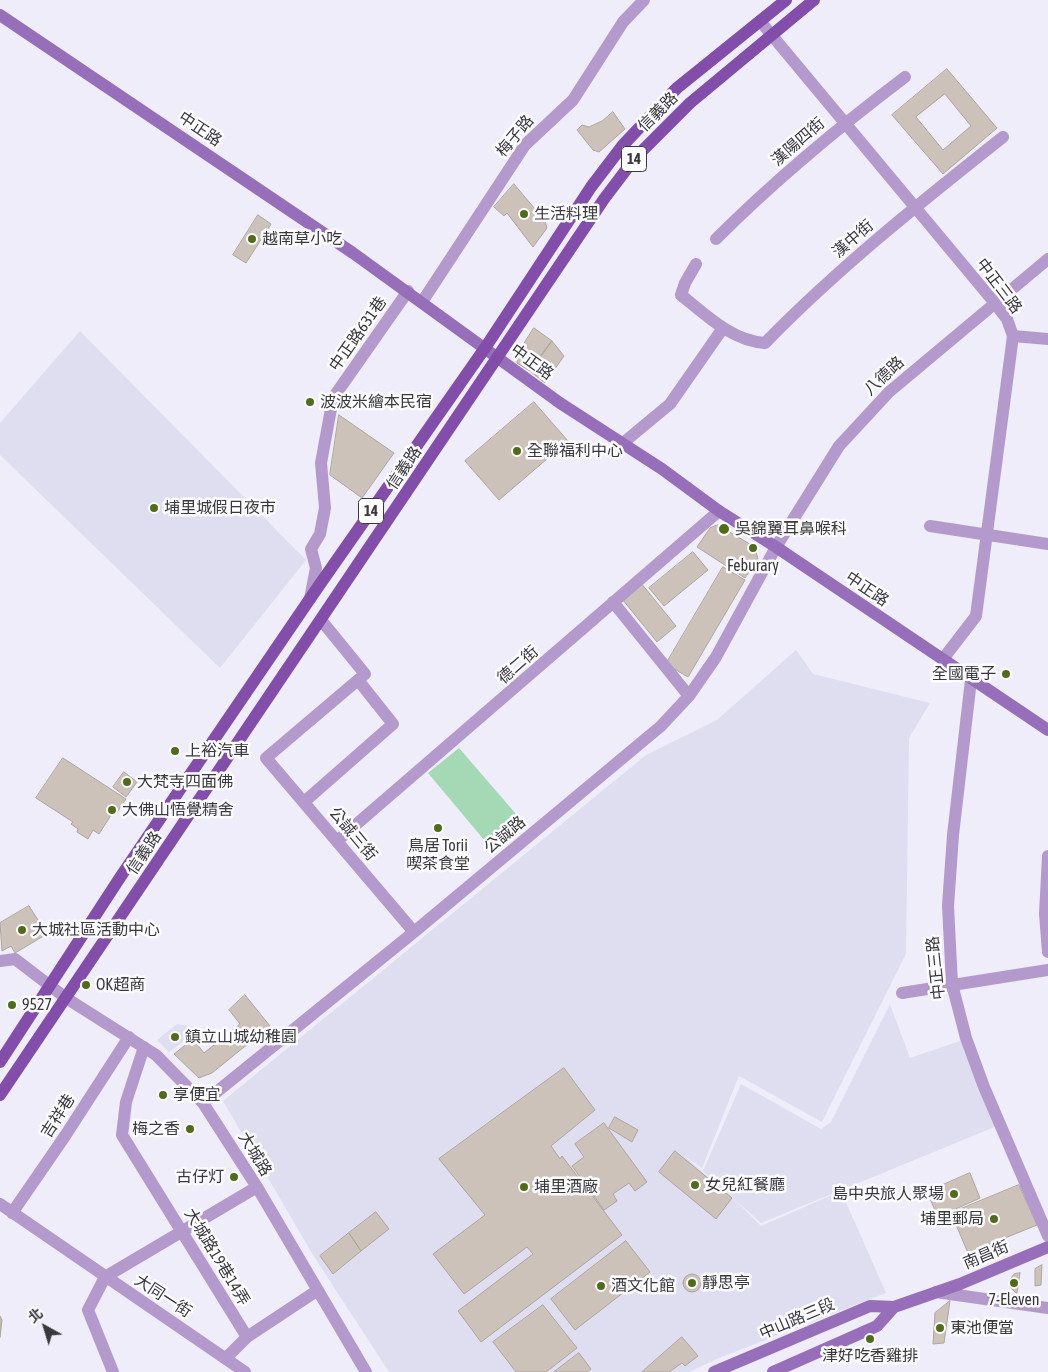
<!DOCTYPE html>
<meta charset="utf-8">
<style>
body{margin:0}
#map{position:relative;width:1048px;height:1372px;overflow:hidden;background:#eeedf9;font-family:"Asap Condensed","Noto Sans TC",sans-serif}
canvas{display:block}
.north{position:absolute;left:20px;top:1302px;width:50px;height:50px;-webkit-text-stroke:4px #fcfcfe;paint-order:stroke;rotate:321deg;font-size:14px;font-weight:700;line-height:20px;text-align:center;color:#38383d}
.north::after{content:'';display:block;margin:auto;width:18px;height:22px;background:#38383d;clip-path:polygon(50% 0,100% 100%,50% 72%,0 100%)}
</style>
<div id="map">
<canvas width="1048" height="1372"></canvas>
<div class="north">北</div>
</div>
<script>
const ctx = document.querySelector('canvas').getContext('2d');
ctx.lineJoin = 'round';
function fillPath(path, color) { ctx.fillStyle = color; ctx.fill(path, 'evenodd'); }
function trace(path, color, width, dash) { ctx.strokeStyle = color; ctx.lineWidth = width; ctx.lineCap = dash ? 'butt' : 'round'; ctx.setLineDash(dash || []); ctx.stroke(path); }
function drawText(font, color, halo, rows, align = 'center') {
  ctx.font = font + ' "Asap Condensed","Noto Sans TC",sans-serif'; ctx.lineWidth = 5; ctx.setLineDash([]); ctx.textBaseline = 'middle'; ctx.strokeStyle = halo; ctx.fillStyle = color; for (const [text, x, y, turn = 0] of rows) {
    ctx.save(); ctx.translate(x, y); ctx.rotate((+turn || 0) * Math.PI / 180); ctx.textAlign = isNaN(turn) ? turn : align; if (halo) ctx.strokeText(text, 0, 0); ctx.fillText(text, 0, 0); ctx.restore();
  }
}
const built = new Path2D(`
 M80 331 306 560 220 668 0 455V423Z
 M796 650 813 674 930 703 909 738 906 954 822 1122 739 1076 702 1168 683 1155 735 1200 761 1226 841 1191 886 1293 719 1358 689 1372H389L313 1255 223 1101 646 755 717 720Z
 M890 1004 910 1058 963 1040 997 1126 761 1223 703 1171 741 1084 821 1129 831 1122Z
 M177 1024 201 1028 169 1052 157 1040Z`);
const green = new Path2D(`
 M459 748 522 821 490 847 428 773Z`);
const building = new Path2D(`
 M947 69 997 128 943 174 892 115ZM945 94 971 126 943 150 916 117Z
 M613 112 625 129 599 152 593 150 577 130 582 125 589 127 602 121Z
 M514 184 545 221 547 228 533 247 507 213 504 216 494 207Z
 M258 215 271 224 246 263 233 255Z
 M534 328 552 341 530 371 517 363 518 353Z
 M552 341 564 356 545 383 530 371Z
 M534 402 568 441 499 500 465 461Z
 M339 415 394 453 362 498 330 475Z
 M718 525 753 546 756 552 758 559 745 578 697 547 710 528Z
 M693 552 708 570 664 606 649 588Z
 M723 567 745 580 688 677 666 664Z
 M641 583 676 626 657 642 622 599Z
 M63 758 126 799 116 814 113 812 99 834 93 830 88 839 77 832 78 829 71 824 73 822 36 798Z
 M124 772 137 782 126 797 113 787Z
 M29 906 47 934 15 953 11 946 2 951 0 923Z
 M245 995 270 1026 212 1073 199 1078 174 1054 193 1039 204 1053 240 1024 229 1010Z
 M564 1068 595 1110 551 1146 560 1159 562 1156 622 1235 481 1342 458 1311 533 1254 527 1247 464 1294 433 1254 485 1215 439 1159Z
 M615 1117 638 1130 632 1142 609 1128Z
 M604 1123 647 1182 635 1191 629 1183 613 1194 617 1201 604 1210 572 1166 584 1157 575 1144Z
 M675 1151 732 1198 716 1219 659 1172Z
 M970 1173 980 1198 938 1217 927 1192Z
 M1019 1185 1037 1225 968 1253 951 1213Z
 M376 1212 389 1229 361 1251 349 1233Z
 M349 1233 361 1251 333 1274 320 1256Z
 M626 1241 650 1272 575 1330 551 1299Z
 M1042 1265 1041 1285 1035 1286V1269Z
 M1020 1273 1017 1293H1016L1010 1287 1009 1281 1014 1274Z
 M683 1283a9 9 0 1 1 18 0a9 9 0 1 1-18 0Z
 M950 1301 944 1343 933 1344 935 1313Z
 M543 1305 577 1348 546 1372H516L493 1342Z
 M0 1316 2 1320 0 1337Z
 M682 1337 698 1356 685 1366 682 1363 669 1372H642Z
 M579 1353 591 1369 587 1372H554Z`);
const street = new Path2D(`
 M760 21 994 302 1007 319 1013 336 976 616 943 659
 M716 239C775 180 839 127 905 77
 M696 264 685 283 681 295C706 315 732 341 765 343 838 268 921 202 1003 137
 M422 302 525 145 573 100 623 22 644 0
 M1013 336 1048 339
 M623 443 670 404 723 328
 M930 526 1048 544
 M310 599 316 568 311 549 320 534 325 508 321 463 333 398 408 291
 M613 602 689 696
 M321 620 365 674 266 758 414 932
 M971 680 953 835 948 906 952 984 966 1038 984 1087 1048 1236
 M304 802 393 724 358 680
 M337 841 719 511
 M1048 856 1045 914 1048 952
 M0 961 15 959 66 998 156 1055 203 1103 257 1187 366 1372
 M902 993 1048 970
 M144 1047 126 1102 122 1135 247 1337 318 1290
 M203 1103 414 932 661 726 689 696 716 657 776 547 839 446 889 392 1048 259
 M0 1204 245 1372
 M12 1213 65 1136 129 1037
 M936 1292 1048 1308
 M226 1358 247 1337
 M113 1372 88 1310 105 1277 257 1187`);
const secondary = new Path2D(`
 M0 15 353 253 560 403 662 469 719 511 776 547 1048 730
 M714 1372 870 1306 894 1307 960 1284 1048 1247
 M773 1372 877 1326 894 1307`);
const primary = new Path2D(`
 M0 1062 121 876 318 587 485 348 591 187 623 145 677 88 786 0
 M0 1095 604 199 635 158 690 103 814 0`);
const markers = [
 [524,214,5,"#516b1d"],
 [252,239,5,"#516b1d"],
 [310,402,5,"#516b1d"],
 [517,451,5,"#516b1d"],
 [154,508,5,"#516b1d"],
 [724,529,6,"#516b1d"],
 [753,548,5,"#516b1d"],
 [1006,674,5,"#516b1d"],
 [175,751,5,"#516b1d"],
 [127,782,5,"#516b1d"],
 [112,810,5,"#516b1d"],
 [438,828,5,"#516b1d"],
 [22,930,5,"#516b1d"],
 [86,985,5,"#516b1d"],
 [12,1005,5,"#516b1d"],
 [175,1037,5,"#516b1d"],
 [163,1095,5,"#516b1d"],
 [190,1129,5,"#516b1d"],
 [234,1177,5,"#516b1d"],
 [695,1185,5,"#516b1d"],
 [524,1187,5,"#516b1d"],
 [954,1194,5,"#516b1d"],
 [994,1219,5,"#516b1d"],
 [692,1283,5,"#516b1d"],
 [1014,1283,5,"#516b1d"],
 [601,1286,5,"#516b1d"],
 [940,1328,5,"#516b1d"],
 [870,1339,5,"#516b1d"]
];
const shields = [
 [634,159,25],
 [371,511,25]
];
const shieldNames = [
 ["14",634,159],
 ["14",371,511]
];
const streetNames = [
 ["信義路",658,112,-45],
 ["中正路",200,129,34],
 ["梅子路",515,136,-50],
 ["漢陽四街",798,142,-41],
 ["漢中街",853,239,-41],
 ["中正三路",999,286,53],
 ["中正路631巷",358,334,-55],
 ["中正路",532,362,36],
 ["八德路",884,376,-43],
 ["信義路",404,468,-56],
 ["中正路",867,589,34],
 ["德二街",518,665,-41],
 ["公誠三街",353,834,50],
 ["公誠路",505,835,-40],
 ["信義路",144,853,-56],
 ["中正三路",936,968,-96],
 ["吉祥巷",58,1116,-57],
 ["大城路",255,1154,59],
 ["南昌街",986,1255,-23],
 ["大城路19巷14弄",217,1257,59],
 ["大同一街",163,1296,33],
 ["中山路三段",797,1319,-23]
];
const poiNames = [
 ["生活料理",534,214],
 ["越南草小吃",262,239],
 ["波波米繪本民宿",320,402],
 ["全聯福利中心",527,451],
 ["埔里城假日夜市",164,508],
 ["吳錦翼耳鼻喉科",735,529],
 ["Feburary",753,566,"center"],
 ["全國電子",996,674,"right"],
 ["上裕汽車",185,751],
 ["大梵寺四面佛",137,782],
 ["大佛山悟覺精舍",122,810],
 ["鳥居 Torii",438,846,"center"],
 ["喫茶食堂",438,864,"center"],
 ["大城社區活動中心",32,930],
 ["OK超商",96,985],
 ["9527",22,1005],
 ["鎮立山城幼稚園",185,1037],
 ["享便宜",173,1095],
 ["梅之香",180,1129,"right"],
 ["古仔灯",224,1177,"right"],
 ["女兒紅餐廳",705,1185],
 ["埔里酒廠",534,1187],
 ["島中央旅人聚場",944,1194,"right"],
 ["埔里郵局",984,1219,"right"],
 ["靜思亭",702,1283],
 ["酒文化館",611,1286],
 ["7-Eleven",1014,1300,"center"],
 ["東池便當",950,1328],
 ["津好吃香雞排",870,1356,"center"]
];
fillPath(built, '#dfdef1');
fillPath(green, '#a5d8b5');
fillPath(building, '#ccc2ba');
trace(building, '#afa59e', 1);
trace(street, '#b499cc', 12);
trace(secondary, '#976eb9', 12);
trace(primary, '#824eaa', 12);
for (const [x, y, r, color] of markers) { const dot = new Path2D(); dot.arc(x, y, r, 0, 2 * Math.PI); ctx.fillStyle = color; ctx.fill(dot); trace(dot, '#fcfcfe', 2); }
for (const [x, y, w] of shields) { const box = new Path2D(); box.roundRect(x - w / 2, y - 12.5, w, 25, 4); ctx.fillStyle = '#fcfcfe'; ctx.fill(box); trace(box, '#38383d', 1); }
drawText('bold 15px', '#38383d', null, shieldNames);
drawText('16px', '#38383d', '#fcfcfe', streetNames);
drawText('16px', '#38383d', '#fcfcfe', poiNames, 'left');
</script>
